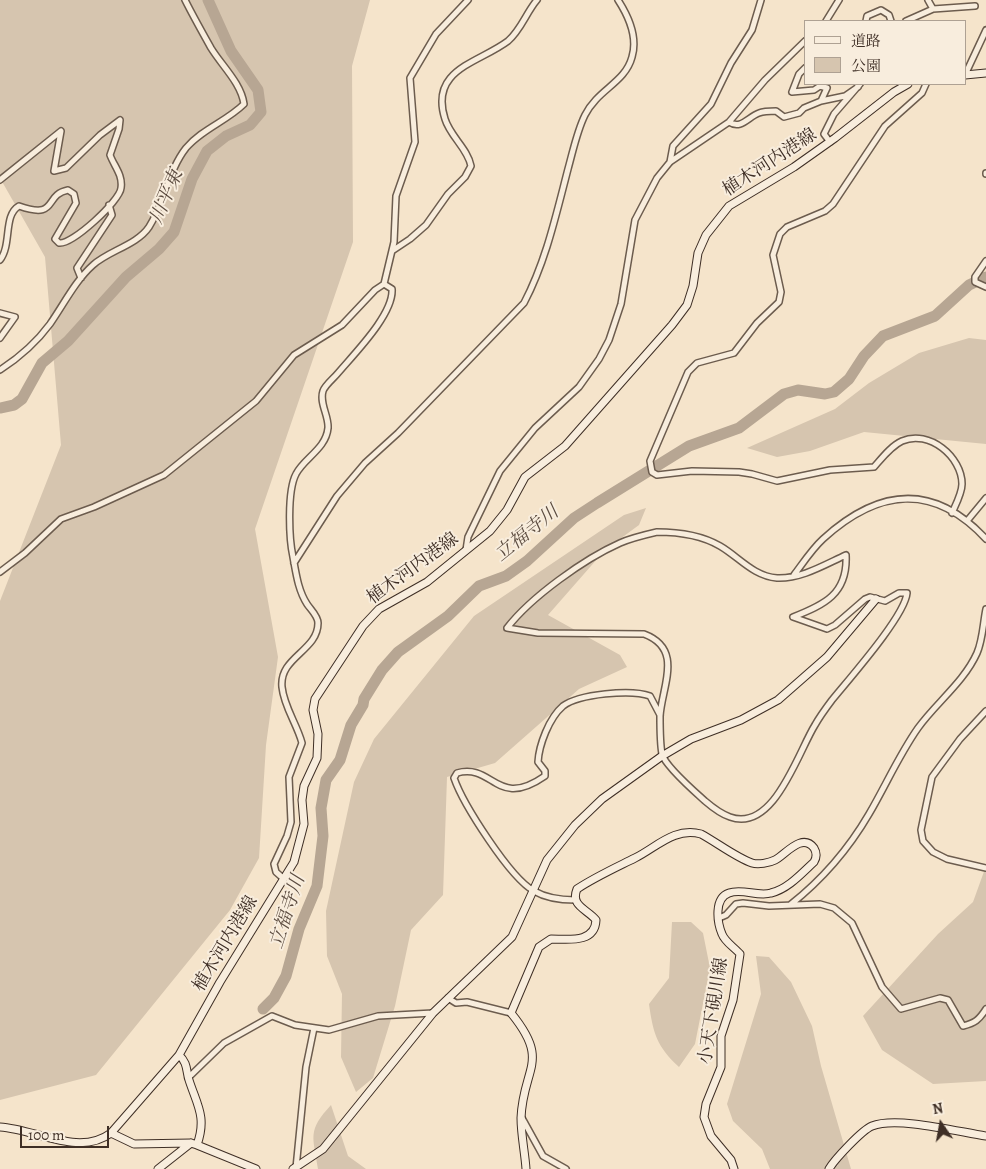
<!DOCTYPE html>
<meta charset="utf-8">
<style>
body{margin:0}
#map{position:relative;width:986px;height:1169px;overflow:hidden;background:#f5e4cb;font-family:Alegreya,"Noto Serif JP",serif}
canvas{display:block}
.legend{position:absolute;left:804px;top:20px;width:162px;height:65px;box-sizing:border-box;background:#f8eddd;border:1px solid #aea193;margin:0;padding:6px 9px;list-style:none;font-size:15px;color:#3e2e25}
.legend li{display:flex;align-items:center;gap:10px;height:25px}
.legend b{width:25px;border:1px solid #aea193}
.north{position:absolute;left:916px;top:1099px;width:50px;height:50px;-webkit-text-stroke:4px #f8eddd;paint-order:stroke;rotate:348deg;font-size:14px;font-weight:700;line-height:20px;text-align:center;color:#3e2e25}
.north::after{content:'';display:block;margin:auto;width:18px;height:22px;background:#3e2e25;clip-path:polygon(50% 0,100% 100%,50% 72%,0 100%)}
.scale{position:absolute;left:20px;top:1126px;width:89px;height:22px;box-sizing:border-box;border:2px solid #3e2e25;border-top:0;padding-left:6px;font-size:15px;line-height:18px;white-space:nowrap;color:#3e2e25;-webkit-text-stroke:4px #f8eddd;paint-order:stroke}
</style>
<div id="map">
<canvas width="986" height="1169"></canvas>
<ul class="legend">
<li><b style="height:6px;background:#f8eddd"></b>道路</li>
<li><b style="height:14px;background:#d6c5af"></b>公園</li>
</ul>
<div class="north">N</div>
<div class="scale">100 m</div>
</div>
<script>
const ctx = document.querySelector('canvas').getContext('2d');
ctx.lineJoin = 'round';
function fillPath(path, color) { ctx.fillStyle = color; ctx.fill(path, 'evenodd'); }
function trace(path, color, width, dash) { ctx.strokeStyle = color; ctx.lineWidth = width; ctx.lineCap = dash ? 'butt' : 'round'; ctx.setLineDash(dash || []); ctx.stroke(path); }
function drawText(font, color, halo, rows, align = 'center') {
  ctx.font = font + ' Alegreya,"Noto Serif JP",serif'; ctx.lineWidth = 4; ctx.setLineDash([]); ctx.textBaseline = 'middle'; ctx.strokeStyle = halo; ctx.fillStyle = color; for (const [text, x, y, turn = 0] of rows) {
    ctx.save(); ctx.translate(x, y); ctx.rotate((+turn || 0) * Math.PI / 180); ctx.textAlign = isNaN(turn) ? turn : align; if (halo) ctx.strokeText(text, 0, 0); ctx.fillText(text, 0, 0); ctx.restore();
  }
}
const green = new Path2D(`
 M0 0H370L352 66 353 242 255 529 278 657 266 745 259 858 230 910 96 1075 0 1100V601L61 445 45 257 0 178Z
 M969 338 986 340V444L864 432 810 451 777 457 747 448 835 409 869 383 919 353Z
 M646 508 639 525 605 550 548 615 620 655 627 667 579 689 495 763 447 777 443 895 411 930 395 1006 373 1078 356 1092 341 1057 342 994 327 956 326 911 354 782 374 739 474 616 624 515Z
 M986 866V1081L933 1084 882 1050 863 1016 938 934 973 902Z
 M672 922H691L703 933 710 968 695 1044 679 1067C657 1047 653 1033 649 1004L669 978Z
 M756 956 769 957 791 982 812 1026 821 1066 851 1169H770L762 1149 733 1121 727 1104 761 994Z
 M331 1105 348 1156 366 1169H318C313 1136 307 1131 331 1105Z`);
const river = new Path2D(`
 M0 408 14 405 22 399 42 363 68 341 126 277 159 249 174 232 192 179 207 151 226 136 250 125 261 112 258 90 231 51 208 0
 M263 1009 274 998 286 976 299 929 317 886 323 836 321 808 326 780 340 760 351 725 363 705 364 699 382 670 398 652 448 616 479 586 506 576 527 561 574 518 597 503 689 446 739 428 784 394 798 390 825 394 834 392 849 379 864 356 883 336 935 316 969 285 986 277`);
const street = new Path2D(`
 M928 0 933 9
 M826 21 839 0
 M866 21 867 16 881 10 889 15 891 21
 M906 21 933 9 975 6
 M805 68 799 74 792 92 814 90 820 86 827 88 821 101 845 96 858 87
 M965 75 986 30
 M926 84 922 93 885 126 833 204 825 211 787 227 780 234 773 255 781 292 779 302 757 323 734 353 697 363 688 372 650 461 652 472 657 475 692 471 739 472 752 474 777 481 830 470 874 467C882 458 891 446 902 441 929 429 962 457 962 484 962 493 956 504 952 513
 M729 122C741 130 748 117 759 113 764 111 770 111 776 111L784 117 799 113 804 108 821 101
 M830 142 824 134 834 114 860 84
 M670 162 673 146 711 104 731 63 752 30 761 0
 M986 173V174
 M0 180 61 131 54 171 66 168 100 135 120 120 119 129 110 155C114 166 123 175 121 188 120 201 72 245 59 243L55 239 76 203 74 194 68 190C43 195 59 220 19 206 3 215 12 245 0 260
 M392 251 410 239 426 225 448 194 465 177 471 166C468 149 450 136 445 119 429 69 479 63 508 41 521 30 526 13 537 0
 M986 261 975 277V282L986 287
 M81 278 77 268 112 215 109 205
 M0 313 15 317 0 338
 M0 370C20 357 36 343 50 324 64 304 75 281 93 265 108 251 137 245 149 227 165 202 168 171 186 148 202 129 227 121 244 104 241 83 222 66 211 48 202 32 193 16 185 0
 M967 521 986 498
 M657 532C679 532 701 535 720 546 739 557 753 576 777 578 801 579 824 565 846 555 848 594 824 605 793 617L827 629 835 625 865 599 870 597 885 601 899 593H907C905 616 849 679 832 700 826 708 820 716 815 725 798 752 774 833 730 817 721 814 712 807 705 801 695 792 665 766 662 754 660 743 660 727 660 716 662 686 684 649 644 634L538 633 507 628C531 597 584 559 620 543 631 538 644 535 657 532Z
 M466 550 468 537 500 471 535 428 579 387 599 359 609 340 621 304 635 220 657 178 670 162 729 122 765 80 805 41
 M294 563 337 496 365 463 398 433 524 303C546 261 556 215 568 169 573 151 577 131 585 115 598 89 625 83 632 57 638 37 629 17 618 0
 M0 572 25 553 61 519 94 507 164 475 256 401 294 355 342 325 375 290 384 284 394 242 396 196 415 142 410 78 436 34 468 0
 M794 575C803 563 812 549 823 539 878 489 933 482 986 539
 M986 711 960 739 932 777 921 830 923 841 933 852 947 859 986 868
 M284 879 276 872 274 864 287 836 291 822 289 777 302 743C297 724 284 707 282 687 279 657 318 651 318 623 318 616 311 610 307 604 298 590 296 573 293 557 289 539 287 491 296 474 304 458 326 449 328 428 329 416 319 403 323 391 325 385 334 378 338 373 354 354 394 314 392 289L384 284
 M575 900C562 900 546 898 534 891 510 878 463 804 454 778L457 773C494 763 496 810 545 776V771L538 762C539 745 549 718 563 706 579 694 631 689 650 696L660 715
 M790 905C823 879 848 850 869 814 886 785 899 755 918 728 936 703 964 682 977 653 983 639 983 623 986 609
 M719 918 726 915 736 904 743 903 769 906 820 904 834 908 852 923 882 987 901 1009 940 998 948 1000 963 1026C975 1023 979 1020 986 1009
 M448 998 456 1003 467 1002 511 1013
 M188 1078 224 1043 272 1016 295 1025 329 1030 378 1016 433 1013
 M522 1118 543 1156 566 1169
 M296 1168 306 1067 314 1028`);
const secondary = new Path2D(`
 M965 75 986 73
 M0 1127C36 1129 79 1157 111 1133L179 1055 220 982 294 862 304 824 302 800 304 786 317 758 318 734 313 710 315 699 363 626 379 609 427 582 490 531 507 510 525 477 565 446 672 325 687 305 693 286 698 253 706 235 729 206 794 167 835 138 894 92 908 84
 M111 1133 134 1144 191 1143
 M197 1145 256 1169
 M158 1169 191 1143 197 1145C207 1117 197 1105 189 1080 186 1071 188 1063 179 1055
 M293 1169 323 1149 433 1013 512 937 547 860 575 825 602 799 662 756 691 739 741 720 778 700 827 657 876 599
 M526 1169C525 1153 521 1135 521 1118 523 1067 551 1062 511 1013L539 947 551 939C567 939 595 944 596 920 587 909 570 906 577 889 595 877 615 868 635 858 657 847 674 827 701 834 716 842 737 858 752 863 758 865 769 863 775 860 785 855 802 832 814 848 817 853 817 857 814 862 802 873 788 889 771 893 758 897 742 888 729 893 714 898 717 922 722 934 725 942 734 947 740 954L733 1000 721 1036V1067L706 1104 704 1117 711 1136 731 1160 734 1169
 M829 1169C834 1160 862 1130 872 1126 897 1116 959 1132 986 1136`);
const streetNames = [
 ["植木河内港線",770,163,-33],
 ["植木河内港線",413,569,-36],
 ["植木河内港線",226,944,-59],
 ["小天下硯川線",714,1011,-81]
];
const waterNames = [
 ["川平東",167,197,-67],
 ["立福寺川",527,534,-39],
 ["立福寺川",288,912,-72]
];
fillPath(green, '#d6c5af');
trace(river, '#b7a693', 11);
trace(street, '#6c5c4e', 8);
trace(secondary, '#3e2e25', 9);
trace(street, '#f8eddd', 5);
trace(secondary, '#f8eddd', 7);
drawText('18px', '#3e2e25', '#f8eddd', streetNames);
drawText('italic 19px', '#5c4c40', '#f8eddd', waterNames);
</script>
